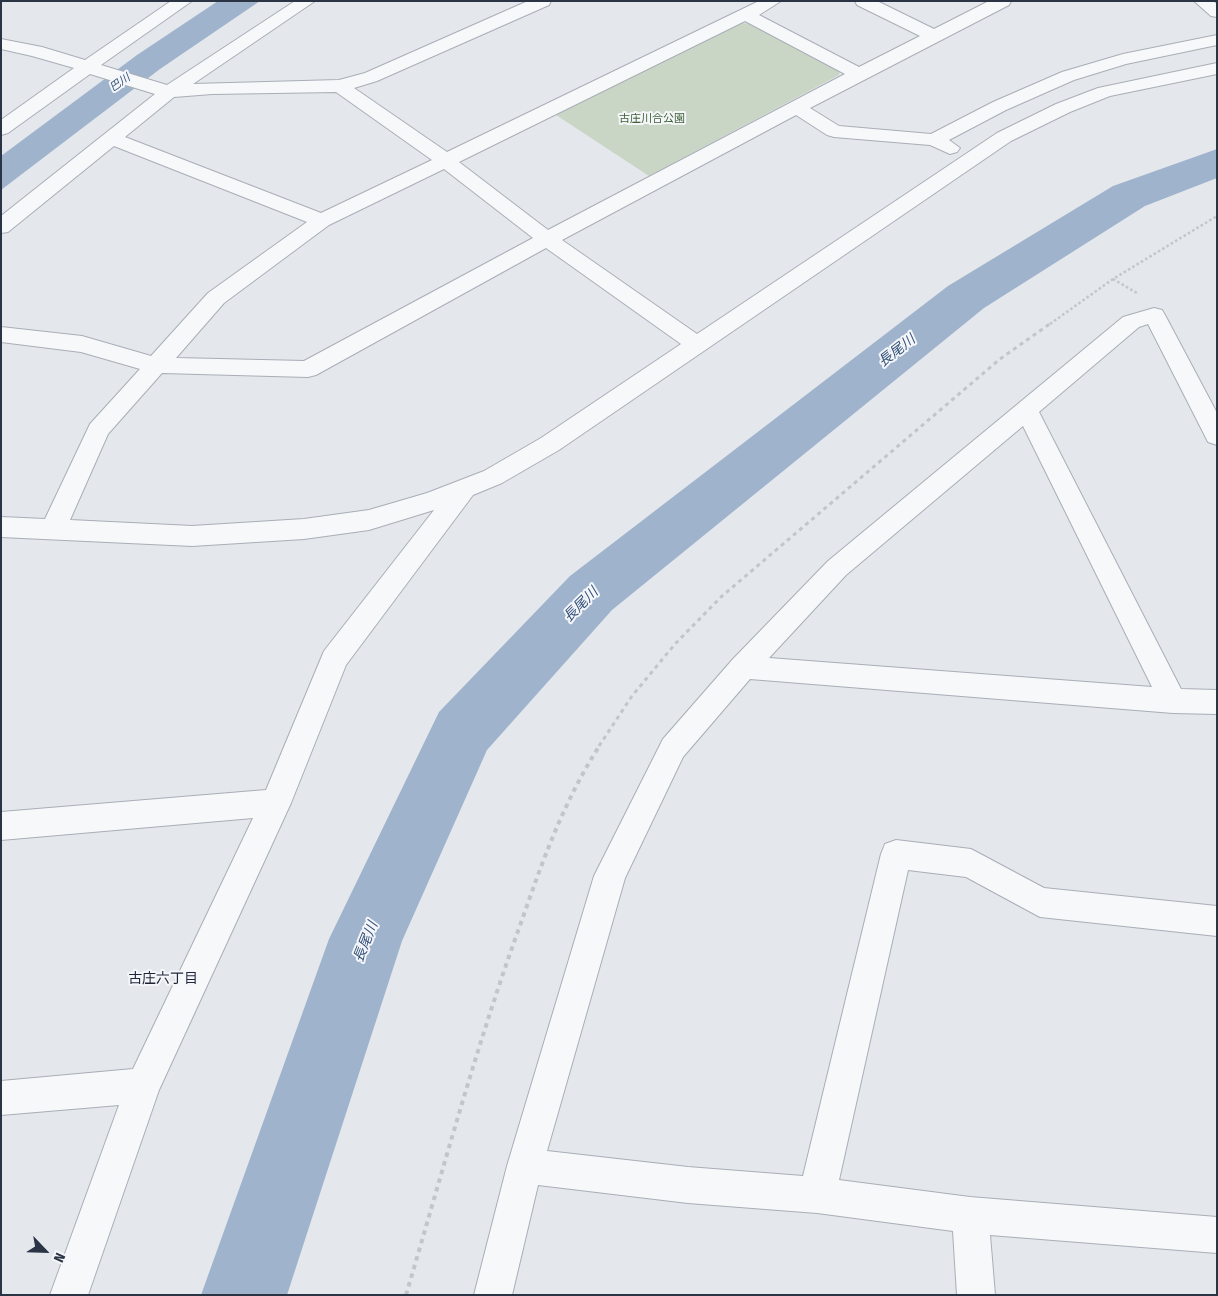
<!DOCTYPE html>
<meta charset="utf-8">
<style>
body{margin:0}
#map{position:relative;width:1218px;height:1296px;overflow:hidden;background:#e4e7ec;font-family:"Fira Sans Condensed",sans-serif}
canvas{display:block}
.frame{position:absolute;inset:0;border:2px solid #2b3445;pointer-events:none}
.north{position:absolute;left:20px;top:1226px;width:50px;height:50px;-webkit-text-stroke:4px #f4f6f9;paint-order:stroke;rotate:114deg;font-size:14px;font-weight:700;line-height:20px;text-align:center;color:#2b3445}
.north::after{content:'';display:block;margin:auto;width:18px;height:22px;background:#2b3445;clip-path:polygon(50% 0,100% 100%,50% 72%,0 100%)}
</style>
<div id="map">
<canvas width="1218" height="1296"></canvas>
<div class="frame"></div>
<div class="north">N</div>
</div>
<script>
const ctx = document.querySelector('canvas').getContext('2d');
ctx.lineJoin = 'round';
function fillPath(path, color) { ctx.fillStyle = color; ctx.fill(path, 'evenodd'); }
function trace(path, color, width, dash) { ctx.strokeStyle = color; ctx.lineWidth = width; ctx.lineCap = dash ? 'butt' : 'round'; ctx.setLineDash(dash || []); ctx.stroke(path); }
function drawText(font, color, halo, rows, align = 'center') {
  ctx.font = font + ' "Fira Sans Condensed","Noto Sans JP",sans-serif'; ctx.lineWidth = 4; ctx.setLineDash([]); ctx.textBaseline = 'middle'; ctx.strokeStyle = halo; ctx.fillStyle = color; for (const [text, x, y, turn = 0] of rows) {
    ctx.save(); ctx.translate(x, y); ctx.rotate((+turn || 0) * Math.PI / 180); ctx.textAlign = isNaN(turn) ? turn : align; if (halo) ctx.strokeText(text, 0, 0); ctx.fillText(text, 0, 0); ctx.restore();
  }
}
const green = new Path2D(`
 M741 23 755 24 840 70 839 75 649 176 553 113Z`);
const water = new Path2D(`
 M218 1H260L160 69 1 190V156L137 55Z`);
const river = new Path2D(`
 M1217 149V178L1145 206 984 308 612 610 487 750 402 941 287 1295H201L329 939 439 712 570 576 948 286 1113 186Z`);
const pathFar2 = new Path2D(`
 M1113 279 1137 293
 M1050 324 1113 279 1217 216`);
const pathFar1 = new Path2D(`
 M599 746 632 696 675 644 721 597 1000 359 1051 323`);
const path = new Path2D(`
 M406 1295C443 1170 477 1043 522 920 543 859 565 799 600 745`);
const minor = new Path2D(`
 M171 1H192L101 65 167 85 295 1H315L193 84 339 80 365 73 528 1H551L549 5 377 81 354 88 447 152 759 1H781L759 15 859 67 920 36 857 5 855 1H877L934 29 989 1H1011L1009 5 810 108 839 126 931 134 993 102 1062 72 1123 54 1217 35V45L1126 64 1074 80 1006 110 949 140 960 148 957 152 950 154 930 145 834 137 827 135 796 115 562 240 697 334 997 133 1056 104 1098 88 1217 63V74L1110 96 1070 112 1011 141 559 450 502 483 473 495 346 665 291 803 159 1090 88 1295H50L119 1105 1 1115V1081L133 1069 253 818 1 840V812L266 790 324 651 434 510 369 530 304 539 192 546 1 537V517L45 519 90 424 140 369 81 352 1 342V327L82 336 151 356 208 293 307 222 114 146 8 232 1 233V216L155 94 90 74 8 133 1 135V120L74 68 32 56 1 49V39L42 47 85 60ZM745 21 845 74 548 230 459 162ZM336 92 432 160 321 213 125 137 174 97 212 94ZM444 169 533 238 304 361 176 358 224 303 329 225ZM546 248 681 344 541 438 484 471 427 493 369 510 304 519 192 526 70 520 108 434 162 373 308 377 316 375Z
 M1194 1H1213L1217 4V17L1211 16Z
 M1154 308 1162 310 1165 315 1217 413V445L1208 442 1205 436 1148 324 1139 327 1039 412 1181 689 1217 690V714L1173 713 750 679 683 757 625 878 547 1151 688 1167 803 1176 881 854 885 844 896 840 971 849 1044 888 1217 906V936L1040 917 966 877 908 870 839 1180 970 1197 1217 1217V1253L990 1235 995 1295H957L953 1231 817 1213 688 1203 538 1185 512 1295H474L507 1166 594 876 663 739 733 659 828 561 1123 317ZM1023 426 1152 687 769 658 846 575Z`);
const farWaternames = [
 ["巴川",120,83,-35]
];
const farParknames = [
 ["古庄川合公園",652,119]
];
const waterNames = [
 ["長尾川",897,351,-38],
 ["長尾川",581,605,-45],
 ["長尾川",366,942,-68]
];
const neighbourhoodNames = [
 ["古庄六丁目",163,979]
];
fillPath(green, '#c9d6c5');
fillPath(water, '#9fb4cc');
fillPath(river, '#9fb4cc');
trace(minor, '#a9aeb7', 2);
trace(pathFar2, '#c2c5cb', 2.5, [2.5, 2.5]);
trace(pathFar1, '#c2c5cb', 3, [4, 4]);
trace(path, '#c2c5cb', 4, [4.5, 4.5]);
fillPath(minor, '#f7f8fa');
drawText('italic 11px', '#34527a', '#f4f6f9', farWaternames);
drawText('11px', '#3f6138', '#f4f6f9', farParknames);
drawText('italic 14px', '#34527a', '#f4f6f9', waterNames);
drawText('14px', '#1d2536', '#f4f6f9', neighbourhoodNames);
</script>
